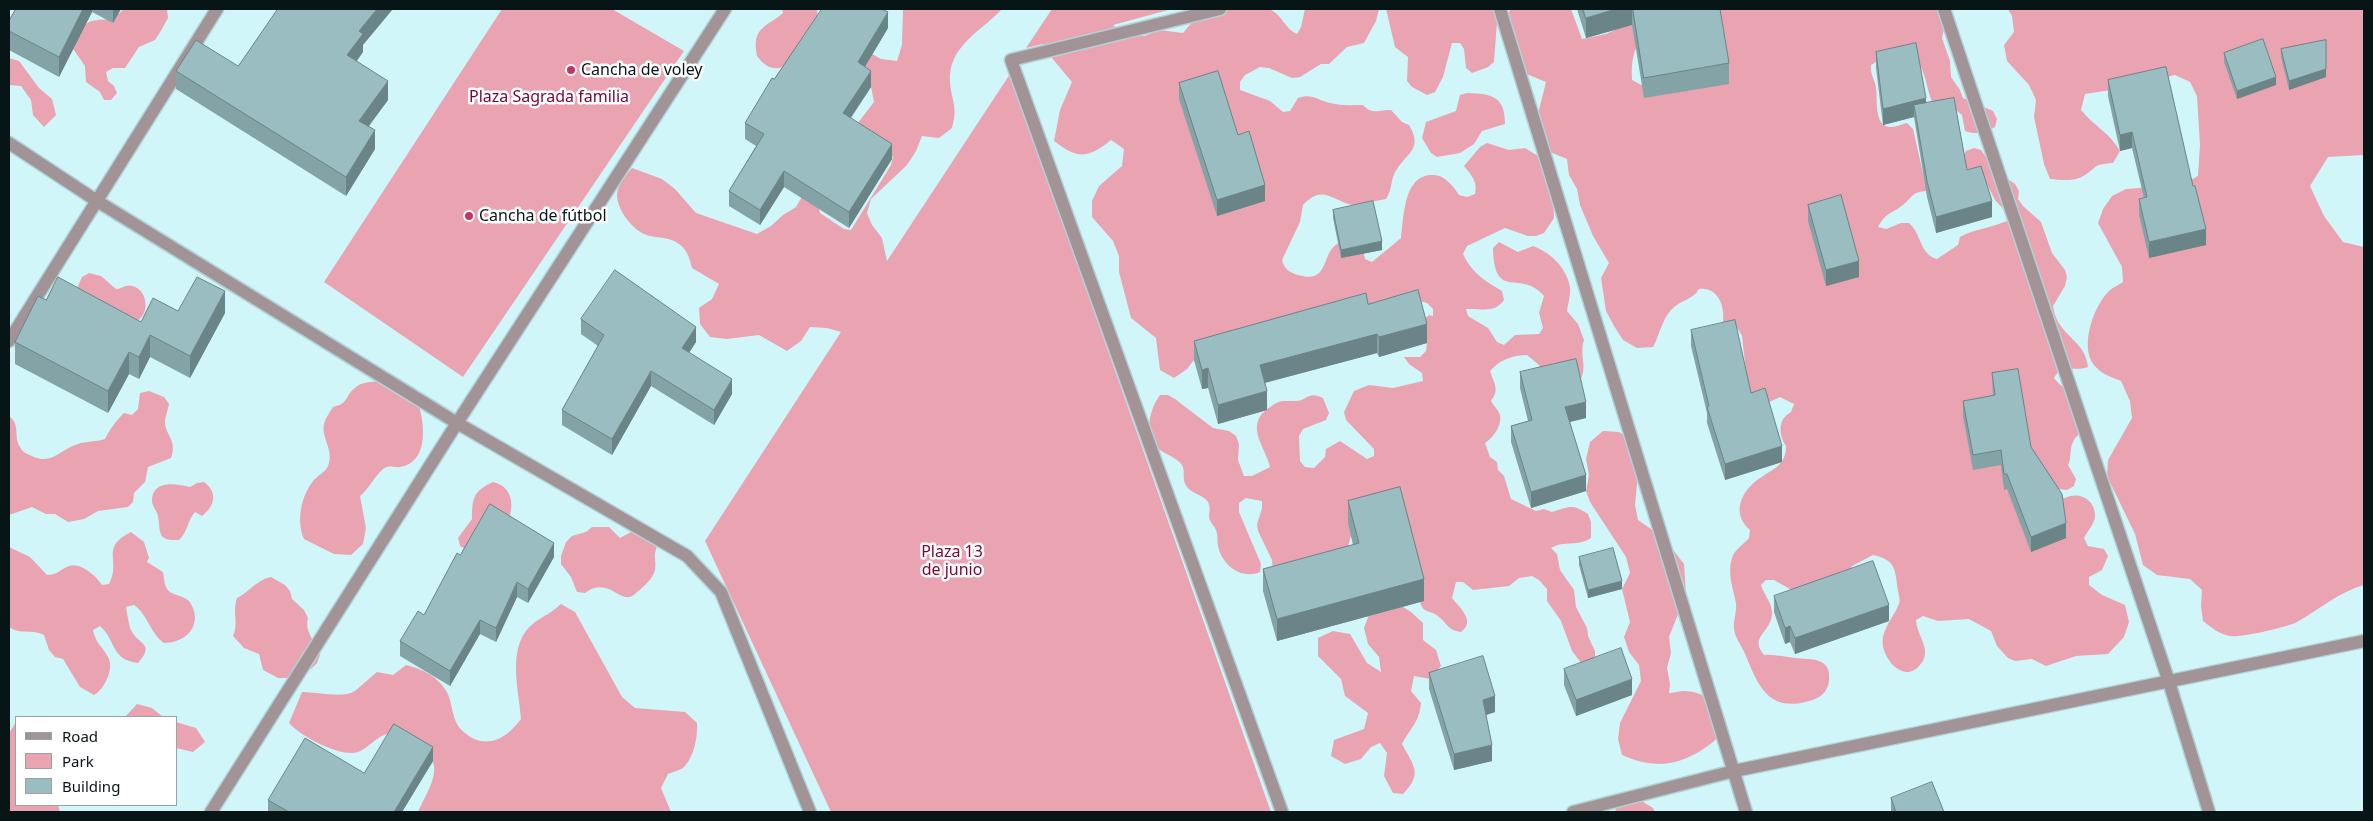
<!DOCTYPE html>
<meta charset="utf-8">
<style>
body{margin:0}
#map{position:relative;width:2373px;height:821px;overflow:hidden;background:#d1f6fa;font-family:"Noto Sans",sans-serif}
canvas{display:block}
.frame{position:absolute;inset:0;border:10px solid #081517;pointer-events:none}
.legend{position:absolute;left:15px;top:716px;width:162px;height:90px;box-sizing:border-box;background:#fff;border:1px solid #9ca1a2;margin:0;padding:6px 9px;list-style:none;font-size:15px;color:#081517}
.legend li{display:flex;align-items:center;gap:10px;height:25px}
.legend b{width:25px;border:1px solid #9ca1a2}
</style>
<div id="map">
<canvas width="2373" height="821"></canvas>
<div class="frame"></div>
<ul class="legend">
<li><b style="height:6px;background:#a29496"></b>Road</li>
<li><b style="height:14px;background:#eaa4b1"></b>Park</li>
<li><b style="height:14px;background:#99bdc1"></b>Building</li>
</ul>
</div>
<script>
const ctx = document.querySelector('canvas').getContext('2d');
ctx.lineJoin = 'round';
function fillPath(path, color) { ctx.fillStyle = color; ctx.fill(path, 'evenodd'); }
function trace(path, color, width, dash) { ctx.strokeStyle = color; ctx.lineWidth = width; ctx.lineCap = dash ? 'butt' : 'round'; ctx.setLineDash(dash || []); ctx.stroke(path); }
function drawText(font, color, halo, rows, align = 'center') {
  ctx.font = font + ' "Noto Sans",sans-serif'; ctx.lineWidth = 5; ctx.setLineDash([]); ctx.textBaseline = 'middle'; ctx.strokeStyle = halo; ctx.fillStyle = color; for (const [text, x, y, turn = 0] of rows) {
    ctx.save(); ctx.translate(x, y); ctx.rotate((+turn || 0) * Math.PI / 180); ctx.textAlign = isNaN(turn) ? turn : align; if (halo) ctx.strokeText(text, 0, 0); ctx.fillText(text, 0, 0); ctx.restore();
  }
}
const green = new Path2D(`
 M124 9H167L168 18 159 34 155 40 139 47 125 68H113L106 72 108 81 114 86 117 93 111 100H104L100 92 86 82 85 66 71 46C86 21 84 20 113 19Z
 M502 9H612L684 51 463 377 324 282Z
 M782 9H817L818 21 783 67C771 71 764 65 757 56 751 27 767 27 783 13Z
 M903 9H1002C982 31 947 46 950 83 952 103 958 106 952 128L939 138 922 136 916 151 907 165 871 199 867 213 872 225 882 238 887 261 1010 74 1271 812H831L705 541 841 332 827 328 810 327 801 341 787 351 759 335 727 339 710 337 700 324 699 308 712 299 719 284 692 268C689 257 687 248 676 242 667 236 652 239 642 233 630 226 617 209 617 195 617 185 626 175 632 168L662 179 675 189 696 213 757 234 771 226 783 215 796 207 804 193 874 102 871 87 863 78 867 51 881 59 897 61 902 45ZM889 154 893 157 891 165 851 230 844 229 820 213 819 209 823 202Z
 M1052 9H1172L1113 25 1124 33 1137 36H1145L1159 30 1183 33 1203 9C1216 9 1262 5 1271 10 1283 16 1285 29 1297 34L1301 27 1305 9H1379L1376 21 1364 43 1347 47 1329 64H1321L1300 77 1292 78 1269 68 1260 67 1245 75 1240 82V90L1270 101 1283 112 1290 111 1298 98C1312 93 1317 100 1330 103 1341 106 1351 105 1363 105 1373 116 1379 109 1391 110L1402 122 1409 125C1423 149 1408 152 1397 169 1390 178 1393 189 1386 199 1381 200 1356 205 1352 205 1331 200 1323 184 1303 205L1300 222 1282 260C1285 270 1289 272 1298 275 1333 285 1318 249 1343 241L1363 250 1365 259 1372 262 1401 238C1404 218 1403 174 1433 175 1445 175 1453 186 1459 195L1467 197 1475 194C1478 181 1471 175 1464 166L1480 147 1487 143 1509 150 1525 148 1538 156 1553 194 1554 218 1544 233 1536 236H1528L1505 228 1467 246 1463 254C1472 273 1485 281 1502 291L1504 300C1494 314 1481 308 1466 309L1468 316 1488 328 1497 342 1504 345 1515 335 1539 334 1543 328 1539 313 1544 296C1521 268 1494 303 1493 248L1499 242 1518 252 1533 246C1550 252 1567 268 1570 287 1571 294 1568 304 1567 311L1578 324 1584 340C1579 354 1588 368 1580 380L1544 381 1539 365 1527 355C1512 355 1500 360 1490 371 1494 384 1500 389 1491 401 1493 405 1499 411 1500 415 1502 426 1493 438 1485 443L1490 457 1497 462 1498 470 1504 476 1511 499 1536 511 1544 509 1552 512C1569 507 1571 503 1588 514L1591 522V538C1578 547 1564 540 1551 548L1557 554 1560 570 1574 590 1576 607 1587 628 1588 636 1595 651V659L1582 664 1572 651 1561 621 1547 601V589L1539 580 1532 576 1519 578 1509 586 1473 590 1463 582H1456L1452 598C1460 608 1476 621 1461 632 1447 630 1448 624 1439 617 1432 610 1421 614 1420 600L1352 532 1348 547 1273 573 1272 560 1258 531 1257 524 1262 509V501L1246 498 1239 503V512L1261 564 1260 572C1241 580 1222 565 1218 546 1217 541 1218 535 1216 530 1214 525 1210 523 1209 517 1209 512 1211 508 1208 502 1204 495 1192 494 1187 487 1181 479 1186 472 1182 465 1177 458 1167 455 1160 450 1143 435 1149 410 1160 395H1168L1175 399 1213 428 1229 431 1236 436 1239 444 1238 460 1244 476H1252L1270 467C1266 448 1245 427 1266 410 1280 400 1278 401 1294 401 1307 402 1307 390 1323 398L1329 413 1326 420 1303 429 1299 436 1300 461 1305 467 1314 468 1325 457 1326 449 1340 441 1367 459 1374 456V449L1346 420 1344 412 1354 391 1369 385 1393 388 1423 381 1422 373 1409 364 1404 357H1420L1426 351 1427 343 1423 320 1429 315 1433 316V309L1427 303 1419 301 1194 360 1187 369 1174 378 1160 370 1156 338 1131 318 1119 272V256L1113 241 1092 217V201L1099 186 1122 166 1124 149 1111 140C1088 159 1077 159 1054 141L1060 110 1072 82 1051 57 1043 44 1026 48Z
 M1386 9H1498L1494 62 1488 67 1472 73 1466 68 1464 49 1460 43H1452L1443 77 1435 92 1427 95 1412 87 1407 81 1408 57 1395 47Z
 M1511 9H1571L1582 39 1606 34 1626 25 1623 9 1643 35C1633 50 1631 62 1632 80L1647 88 1697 9H1944L1945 23 1942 38 1950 61 1951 77 1960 90 1963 98 1993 111 1997 119 1995 127C1986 133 1975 135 1965 131L1962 115 1956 110 1933 104C1926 89 1927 73 1916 60L1878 61 1871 65C1870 75 1875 79 1876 88 1878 99 1873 128 1892 127 1896 127 1902 124 1907 123L1913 129 1927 191C1911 192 1913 197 1903 205 1892 214 1887 211 1878 227L1886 229 1901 223H1909C1922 234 1919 254 1937 259L1958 245 1960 237C1974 229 1991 228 2007 221L2006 212 1995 200 1988 186 1964 167 1962 158 1966 151 1974 148 1981 150 1995 170 2015 184 2019 191 2018 199 2023 206 2041 222 2052 253 2065 270 2067 277 2065 286 2053 306C2057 337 2085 338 2088 367 2075 372 2061 363 2054 378 2066 394 2095 405 2082 429 2080 434 2075 437 2073 442 2069 450 2072 457 2068 465L2076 479 2074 486 2067 490 2059 489 2057 496 2065 498C2078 491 2096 499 2095 517 2094 524 2087 532 2084 538L2088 546 2104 549 2108 556 2102 570 2089 577V585L2102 595 2125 605 2129 622 2124 637 2108 654 2076 656 2046 666 2032 659 2015 661 2008 658 1997 646 1991 631 1969 619 1938 621 1923 616 1916 620C1917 637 1934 651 1919 666 1916 670 1911 672 1906 672 1897 671 1890 663 1886 655 1876 635 1891 622 1898 606 1901 601 1899 597 1898 591 1895 571 1897 560 1873 555L1852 566 1844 580 1795 592 1774 580H1766L1761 585C1764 595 1773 604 1772 615 1770 633 1749 637 1764 655 1775 654 1784 657 1795 658 1810 660 1832 656 1829 681 1828 692 1819 699 1809 701 1768 713 1758 685 1745 654 1742 646 1735 638 1734 629 1733 621 1737 612 1736 603 1733 588 1727 573 1732 558 1735 549 1743 545 1749 538L1750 530C1729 512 1743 488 1763 476 1770 471 1778 468 1782 461 1785 457 1786 451 1786 446 1778 434 1778 419 1791 412L1794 404 1780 397 1765 404 1750 408 1742 336 1738 329 1723 322C1725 306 1718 287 1699 289 1693 300 1680 300 1671 310 1662 320 1659 336 1653 347L1637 348 1623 340 1614 326 1606 311 1601 278 1609 263 1593 236 1580 205 1577 189 1569 175 1567 159 1550 152 1538 114 1546 82 1517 70 1506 16Z
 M2008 9H2364V155L2328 157 2310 186 2324 216 2343 242 2364 247V585C2339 592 2320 609 2297 622 2288 627 2240 638 2230 636 2219 634 2212 628 2203 621L2201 606 2202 590 2190 579 2157 575 2143 565 2135 534 2107 476 2108 460 2132 418 2130 401 2121 381C2111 377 2101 374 2094 365 2079 347 2094 305 2109 291 2113 287 2119 285 2123 282L2122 267 2098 223 2103 209 2112 196 2126 189 2141 188 2152 183 2183 184 2198 176 2200 145 2197 96 2190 82 2175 75 2118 89 2085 94 2081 110C2094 126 2110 133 2120 151L2113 163C2092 165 2100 165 2085 175 2075 182 2062 180 2050 179L2044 164 2034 117 2036 100 2029 85 2007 61 2004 45 2014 32 2012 16Z
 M9 58 19 61 39 88 52 99 56 115 44 127 33 115 31 100 21 86 9 85Z
 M1467 93C1492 94 1505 96 1505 124L1482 131 1474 144 1460 153 1437 157 1431 153 1422 138 1426 122 1456 111 1460 95Z
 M89 273 101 276 116 289C122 289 126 284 132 286 147 289 151 313 137 321L74 295 82 277Z
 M379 381 419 406C425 426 428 463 400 467 393 468 388 464 382 470 375 476 367 491 360 496L366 528 363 544 351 555 334 554 304 539C296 521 301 495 314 480 320 473 327 472 329 463 333 449 321 437 324 424 325 419 330 412 333 407 349 404 345 395 356 387 362 382 371 382 379 381Z
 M149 391 164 397 169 404C168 409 166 415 165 420 164 435 178 439 171 458L148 467 145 482 134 493 133 502 128 507 98 511 84 519 68 522 55 514H46L32 507 9 515V416C21 425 13 436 20 447 22 452 27 454 32 456 52 466 60 449 78 444 86 441 96 442 105 439 110 429 115 422 124 413L132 415 138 409 140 393Z
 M1603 431 1619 432 1633 441 1638 473 1635 505 1638 520 1664 538 1684 564 1686 594 1669 637 1671 653 1667 668 1670 684 1669 693C1674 693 1679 691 1684 691 1705 691 1732 709 1721 732 1718 739 1708 746 1702 750 1675 767 1650 768 1622 755L1618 739 1620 723 1641 681 1639 665 1629 652 1624 637 1630 622 1622 589 1630 573 1626 557 1590 502 1586 491 1589 475 1586 459 1590 442Z
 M204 482C218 492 215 506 202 516L195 512C187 521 188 532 179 540 156 541 161 532 158 516 157 511 152 506 152 501 152 479 177 484 190 487L197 483Z
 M493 482C512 486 515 505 508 521L467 550 460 546 458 538 472 519C472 499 473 491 493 482Z
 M592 527H609L620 538 635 530 658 544C652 557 657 560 655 570 653 579 642 588 635 594 620 607 610 575 585 593L577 592 571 577 561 564V556L566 542 572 536 586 532Z
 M131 532 144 542 149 558 147 562 163 572C164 576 164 583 166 587 170 597 186 594 191 604 203 625 186 643 164 643 150 633 148 615 134 605L126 607C127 612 129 626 131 630 138 645 156 643 138 663 111 660 116 640 100 626L93 630C96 644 102 646 108 657 115 668 104 690 94 695L80 687 63 659 55 657 49 650 44 635C33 629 20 635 9 627V547L30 557 47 575C58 575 60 569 69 566 81 562 96 576 102 585L109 584C122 560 99 548 131 532Z
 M271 577 285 585 290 591 292 599 304 610 308 618C304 633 316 641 320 655L317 663 311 669 286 678H278L263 670 259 654 244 648 233 636C239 623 232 613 237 598 249 592 258 579 271 577Z
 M1397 603 1411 612 1423 623V640L1436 650 1441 666 1430 679 1414 676 1411 691 1421 703C1419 723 1411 727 1402 744 1414 767 1423 773 1403 794L1393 793 1384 776 1387 753 1380 743 1371 747 1361 759 1345 764 1331 756 1334 740 1364 729 1368 713 1345 696 1341 679 1318 656V638L1333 631 1350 634 1367 663 1381 672 1379 657 1368 644 1364 628 1370 612Z
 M561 604 575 612 622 697 635 708 685 712 697 723C698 736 694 758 683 768 680 770 673 772 668 774L661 788 671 812H418C430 786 449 762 415 743 410 740 401 733 395 733 379 732 372 746 358 752 341 758 300 736 289 723L302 692C316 692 342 698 353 692 361 687 369 678 377 672L393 675 406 665C422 669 435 675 445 689 452 699 451 711 456 722 459 729 466 734 472 738 493 748 509 735 521 719 519 689 505 644 535 622 545 615 550 614 561 604Z
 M137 704 152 708 163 717H125Z
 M16 722V805H58L60 812H9V733Z
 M176 722 196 728 205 742 193 752 176 748Z
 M1640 800 1653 808 1655 812H1615L1618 802Z`);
const minor = new Path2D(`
 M1220 9 1011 60 1282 812
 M1500 9 1746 812
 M1944 9 2169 682 2209 812
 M9 143 97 201 457 423 687 556 721 592 810 812
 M9 341 217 9
 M211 812 457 423 725 9
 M1573 812 1734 771 2364 641`);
const wall = new Path2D(`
 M16 9H121L113 23 92 12 59 77 9 50V21Z
 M1577 9H1720L1729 63V84L1644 98 1632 25 1586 38Z
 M888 28 865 67 871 87 851 118 892 159 849 228 784 187 760 225 729 206V191L756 146 745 139V123Z
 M363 45V52L357 61 388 100 369 126 375 149 346 196 176 89V71L238 66Z
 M2281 49 2326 77 2289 90 2281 57Z
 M1876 52 1926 103 1967 170 1992 217 1936 233 1927 197 1914 117 1883 125 1876 68Z
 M2224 53 2276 85 2237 99 2224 62Z
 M2108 80 2206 245 2149 258 2139 215V199L2144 198 2132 148 2120 151 2108 96Z
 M1179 83 1238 135 1265 201 1217 216 1179 99Z
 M1808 205 1859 277 1826 286 1808 221Z
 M1333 210 1382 250 1341 258 1333 218Z
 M46 300 141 322 178 311 225 313 190 378 150 357 139 379 129 374 108 413 15 364V342Z
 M1368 304 1427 343 1379 357 1377 353 1265 383 1267 410 1218 424 1208 388 1202 389 1194 360V341Z
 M581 319 696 342 689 353 732 394 714 425 651 386 612 455 562 425V410L598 346 581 334Z
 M1691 330 1751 393 1782 462 1725 480 1707 423V413L1691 346Z
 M1520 372 1586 418 1570 422 1586 491 1531 508 1511 442V426L1528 421 1520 388Z
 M1992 373 2031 447 2066 538 2031 552 2007 489 2004 490 2001 465 1973 470 1963 416V401L1993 396Z
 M1348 501 1424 601 1277 641 1263 591V569L1353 545 1348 523Z
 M460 555 554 557 528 603 517 597 496 642 480 634 450 686 400 656V641L424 615Z
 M1579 557 1622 589 1588 598 1579 565Z
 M1774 596 1889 621 1795 654 1790 642 1785 644 1774 612Z
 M1564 669 1632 695 1576 716 1564 685Z
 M1429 673 1495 712 1486 715 1492 761 1454 770 1429 689Z
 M433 761 402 812H268V800L364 773Z
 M1891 798 1944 812H1891Z`);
const shadedWall = new Path2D(`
 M83 9H92V12L59 77V57Z
 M113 9H121L113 23Z
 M377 9H393L363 45V52L347 73V55L359 31Z
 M1616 9H1632V25L1586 38V18Z
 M888 12V28L858 78V62Z
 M2326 69V77L2289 90V81Z
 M871 71V87L843 129V113Z
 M2276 77V85L2237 99V91Z
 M388 81V100L359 139V121Z
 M1926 98V114L1914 105V117L1883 125V109Z
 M375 130V149L346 196V177Z
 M2132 132V148L2120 151V135Z
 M892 144V159L849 228V212Z
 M784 171V187L760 225V210Z
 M1265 185V201L1217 216V200Z
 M1992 201V217L1936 233V217Z
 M2206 229V245L2149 258V242Z
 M1382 241V250L1341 258V250Z
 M1859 261V277L1826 286V270Z
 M225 291V313L190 378V356Z
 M1427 324V343L1379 357V337Z
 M696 327V342L682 363V348Z
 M1377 334V353L1260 384V365Z
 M150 335V357L139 379V357Z
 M129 352V374L108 413V391Z
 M1208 368V388L1202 389V370Z
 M651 371V386L612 455V439Z
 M732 379V394L714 425V410Z
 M1267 391V410L1218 424V405Z
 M1586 402V418L1565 423V407Z
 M1782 446V462L1725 480V464Z
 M1586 475V491L1531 508V492Z
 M2066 523V538L2031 552V537Z
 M554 543V557L528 603V589Z
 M1424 579V601L1277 641V619Z
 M1622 581V589L1588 598V590Z
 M517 582V597L496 642V628Z
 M1889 605V621L1795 654V638Z
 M480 620V634L450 686V671Z
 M1790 626V642L1785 644V628Z
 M1632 679V695L1576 716V700Z
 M1495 696V712L1483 716V700Z
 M1492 745V761L1454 770V754Z
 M433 747V761L402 812H394Z`);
const building = new Path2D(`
 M16 9H83L59 57 9 31V21Z
 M278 9H377L359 31 363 34 347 55 388 81 359 121 375 130 346 177 176 71 196 40 238 66Z
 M822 9H882L888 12 858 62 871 71 843 113 892 144 849 212 784 171 760 210 729 191 764 134 745 123 772 78 774 79Z
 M1583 9H1616L1586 18Z
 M1633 9H1720L1729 63 1644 78Z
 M2263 39 2276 77 2237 91 2224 53Z
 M2326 40V69L2289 81 2281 49Z
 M1916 43 1926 98 1883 109 1876 52Z
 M2166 67 2193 186H2195L2206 229 2149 242 2139 199 2147 197 2132 132 2120 135 2108 80Z
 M1218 71 1238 135 1249 131 1265 185 1217 200 1179 83Z
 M1954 98 1967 170 1981 166 1992 201 1936 217 1927 181 1914 105Z
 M1841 195 1859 261 1826 270 1808 205Z
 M1373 201 1382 241 1341 250 1333 210Z
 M615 270 696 327 682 348 732 379 714 410 651 371 612 439 562 410 604 335 581 319Z
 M58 277 141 322 153 298 178 311 197 277 225 291 190 356 150 335 139 357 129 352 108 391 15 342 38 296 46 300Z
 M1418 290 1427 324 1379 337 1377 334 1260 365 1267 391 1218 405 1208 368 1202 370 1194 341 1366 293 1368 304Z
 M1735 320 1751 393 1765 388 1782 446 1725 464 1707 407 1709 406 1691 330Z
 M1576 359 1586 402 1565 407 1586 475 1531 492 1511 426 1532 420 1520 372Z
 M2018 369 2031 447 2062 494 2066 523 2031 537 2007 474H2004L2001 450 1973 455 1963 401 1995 395 1992 373Z
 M1400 487 1424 579 1277 619 1263 569 1359 543 1348 501Z
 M490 504 554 543 528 589 517 582 496 628 480 620 450 671 400 641 418 611 424 615 457 553 460 555Z
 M1613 548 1622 581 1588 590 1579 557Z
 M1873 561 1889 605 1795 638 1790 626 1785 628 1774 596Z
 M1621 648 1632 679 1576 700 1564 669Z
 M1483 656 1495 696 1483 700 1492 745 1454 754 1429 673Z
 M394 724 433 747 394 812H289L268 800 305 738 364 773Z
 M1932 782 1944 812H1896L1891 798Z`);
const markers = [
 [571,70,5,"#c33560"],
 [469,216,5,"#c33560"]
];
const poiNames = [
 ["Cancha de voley",581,70],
 ["Cancha de fútbol",479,216]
];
const parkNames = [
 ["Plaza Sagrada familia",549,97],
 ["Plaza 13",952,552],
 ["de junio",952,570]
];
fillPath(green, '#eaa4b1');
trace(minor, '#b1d2d6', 15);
trace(minor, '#a29496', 12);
fillPath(wall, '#84a3a6');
fillPath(shadedWall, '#6b8487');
fillPath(building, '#99bdc1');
trace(building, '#6b8487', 1);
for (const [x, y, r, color] of markers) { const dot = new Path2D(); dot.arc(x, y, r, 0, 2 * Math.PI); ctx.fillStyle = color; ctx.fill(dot); trace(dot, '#fff', 2); }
drawText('16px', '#081517', '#fff', poiNames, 'left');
drawText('16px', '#790333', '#fff', parkNames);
</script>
